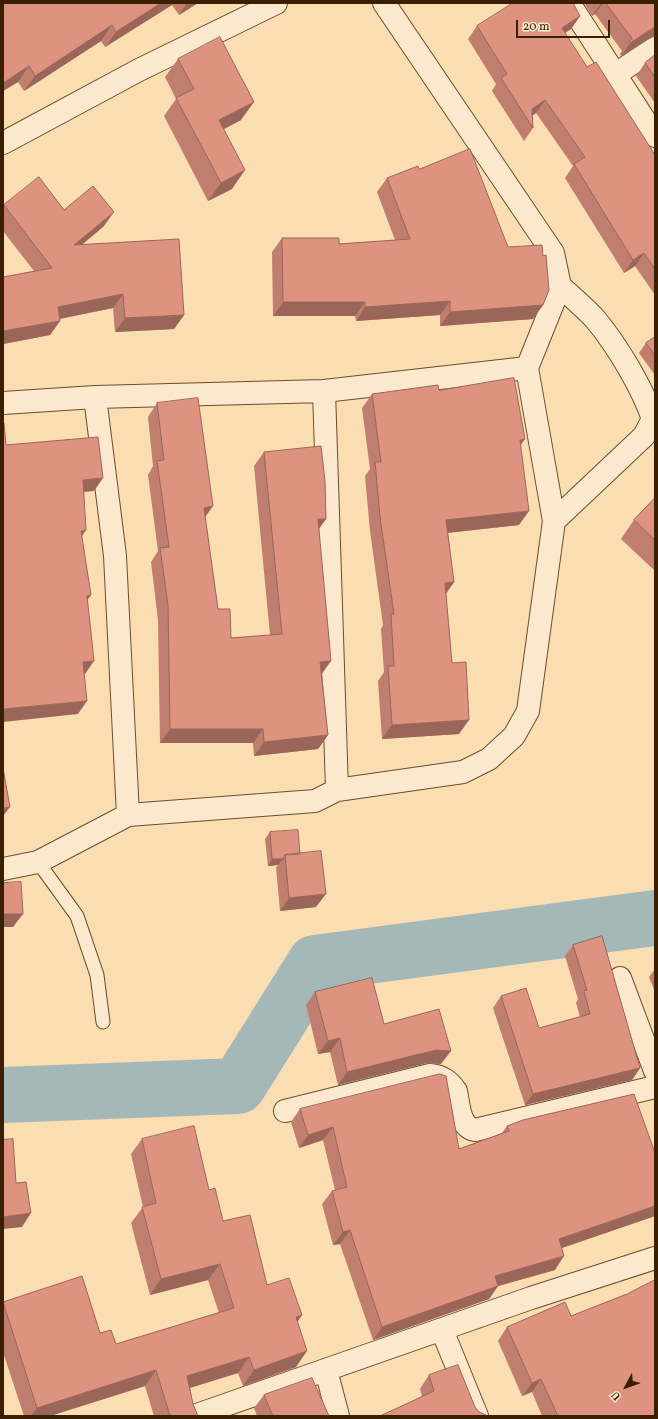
<!DOCTYPE html>
<style>
body{margin:0}
#map{position:relative;width:658px;height:1419px;overflow:hidden;background:#fbddb2;font-family:Vollkorn,serif}
canvas{display:block}
.frame{position:absolute;inset:0;border:4px solid #3a1f02;pointer-events:none}
.north{position:absolute;left:606px;top:1367px;width:40px;height:40px;-webkit-text-stroke:3px #fce9cd;paint-order:stroke;rotate:229deg;font-size:11px;font-weight:700;line-height:16px;text-align:center;color:#3a1f02}
.north::after{content:'';display:block;margin:auto;width:14px;height:18px;background:#3a1f02;clip-path:polygon(50% 0,100% 100%,50% 72%,0 100%)}
.scale{position:absolute;left:516px;top:20px;width:94px;height:18px;box-sizing:border-box;border:2px solid #3a1f02;border-top:0;padding-left:5px;font-size:12px;line-height:14px;white-space:nowrap;color:#3a1f02;-webkit-text-stroke:3px #fce9cd;paint-order:stroke}
</style>
<div id="map">
<canvas width="658" height="1419"></canvas>
<div class="frame"></div>
<div class="north">U</div>
<div class="scale">20 m</div>
</div>
<script>
const ctx = document.querySelector('canvas').getContext('2d');
ctx.lineJoin = 'round';
function trace(path, color, width, dash) { ctx.strokeStyle = color; ctx.lineWidth = width; ctx.lineCap = dash ? 'butt' : 'round'; ctx.setLineDash(dash || []); ctx.stroke(path); }
function fillPath(path, color) { ctx.fillStyle = color; ctx.fill(path, 'evenodd'); }
const river = new Path2D(`
 M3 1095 238 1086 315 963 655 918`);
const service = new Path2D(`
 M38 862 77 916 97 975 103 1022`);
const minor = new Path2D(`
 M569 3 655 136
 M616 74 655 48
 M3 143 139 70 276 3
 M95 397 115 556 128 815
 M3 403 95 397 324 391 527 368
 M554 521 644 436 653 419C642 387 618 347 596 320 585 308 572 297 560 286
 M337 790 463 772 489 759 514 736 528 711 554 521 527 368 560 286 553 253 384 3
 M3 869 38 862 128 815 315 801 337 790 324 391
 M620 978 655 1071
 M285 1111 430 1075C442 1076 449 1081 456 1091 459 1105 459 1127 475 1130L655 1087
 M442 1330 477 1416
 M326 1370 338 1416
 M194 1416 531 1298 655 1258`);
const wall = new Path2D(`
 M3 3H198L179 15 172 5 105 47 101 41 24 91 18 82 3 91Z
 M584 3H655L654 36 621 56 620 54 622 51 595 14 592 16Z
 M580 16 571 29 565 33 587 67 655 155V295L635 266 624 273 565 178 573 166 536 113 532 116 533 128 524 141 492 91 496 84 468 39 477 26Z
 M655 55V103L636 76 645 63Z
 M178 59 241 120 224 129 232 189 208 201 164 116 176 99 165 77Z
 M419 169 508 247 543 305 533 319 440 326V315L356 321 355 316H273L272 252 282 238 339 244 395 240 377 192 387 178Z
 M3 205H4L64 210 104 226 81 245 184 315 174 329 115 332 113 308 60 319V321L50 335 3 344V277L34 271 3 231Z
 M655 337V375L639 353 646 343Z
 M439 390 520 445 519 525 448 533 454 582 446 594 452 663 459 734 382 739 378 681 384 672 381 629 383 625 370 531 365 476 370 469 362 408 372 394Z
 M157 403 205 517 218 609 231 638 270 635 254 466 264 452 326 519 319 528 322 674 328 735 318 749 254 756 253 743H160L158 620 151 562 158 551 148 475 153 466 148 417Z
 M655 498V571L621 539 634 520Z
 M270 832 300 854 316 907 280 911 276 868 278 865 268 866 265 839Z
 M573 945 640 1068 632 1080 525 1105 493 1008 501 996 539 1028 580 1017 576 1003 578 999 565 956Z
 M655 969V992L649 977Z
 M315 992 384 1024 441 1064 427 1063 338 1085 330 1052 318 1054 306 1005Z
 M300 1109 459 1149 502 1133 507 1126 655 1153V1216L562 1248 555 1270 498 1286 489 1299 373 1340 340 1244 333 1245 322 1204 332 1191 335 1190 323 1140 299 1148 291 1122Z
 M142 1139 209 1190 223 1221 267 1285 302 1315 298 1321 296 1367 243 1386 238 1373 190 1388 193 1404 198 1416H154L145 1386 50 1416H24L3 1352V1302L100 1333 116 1344 219 1313 208 1280 150 1295 131 1223 143 1207 131 1154Z
 M627 1294 655 1416H542L532 1392 522 1396 498 1341 507 1327 571 1316Z
 M429 1375 475 1407 479 1412 422 1396 420 1389Z
 M264 1395 329 1416H257L254 1408Z`);
const shadedWall = new Path2D(`
 M161 3H173L172 5 105 47 116 32Z
 M187 3H198L179 15Z
 M601 3H603L595 14 592 16Z
 M580 16 571 29 552 41 562 28Z
 M112 25 101 41 24 91 35 76Z
 M655 27V36H654L621 56 630 43Z
 M29 66 18 82 3 91V83Z
 M545 100 536 113 527 119 532 109Z
 M254 102 241 120 206 138 219 120Z
 M245 170 232 189 208 201 221 183Z
 M114 212 104 226 64 260 74 245Z
 M644 253 635 266 624 273 633 260Z
 M123 294 113 308 48 321 58 307Z
 M450 301 440 315 356 321 365 307Z
 M283 302H365L355 316H273Z
 M543 305 533 319 440 326 450 312Z
 M184 315 174 329 115 332 125 318Z
 M60 321 50 335 3 344V331Z
 M525 439 515 453 520 440Z
 M103 478 94 491 74 493 83 480Z
 M213 506 203 520 204 508Z
 M529 511 519 525 436 534 446 520Z
 M318 519H326L316 533Z
 M86 530 77 544 81 531Z
 M454 582 444 596 445 583Z
 M91 595 82 608 87 596Z
 M94 661 85 674 73 676 83 662Z
 M331 661 321 675 320 662Z
 M87 701 78 714 3 722V709Z
 M469 720 459 734 382 739 392 725Z
 M170 729H263L253 743H160Z
 M328 735 318 749 254 756 264 742Z
 M10 807 3 816V808Z
 M272 859H283L278 865 268 866Z
 M326 894 316 907 280 911 289 898Z
 M3 914H23L13 927H3Z
 M340 1038 330 1052 318 1054 328 1041Z
 M436 1050 451 1051 441 1064 427 1063 338 1085 347 1072Z
 M640 1068 632 1080 525 1105 533 1094Z
 M333 1127 323 1140 299 1148 308 1135Z
 M655 1206V1216L550 1252 559 1239Z
 M31 1213 22 1227 3 1229V1217Z
 M350 1230 340 1244 333 1245 343 1232Z
 M564 1256 555 1270 498 1286 489 1299 373 1340 382 1327 495 1276Z
 M220 1264 208 1280 150 1295 161 1279Z
 M302 1315 291 1331 296 1317Z
 M307 1351 296 1367 243 1386 254 1370Z
 M249 1357 238 1373 176 1392 187 1376Z
 M156 1370 145 1386 50 1416H31L37 1408Z
 M541 1379 532 1392 522 1396 532 1383Z`);
const building = new Path2D(`
 M3 3H161L116 32 112 25 35 76 29 66 3 83Z
 M513 3H573L580 16 562 28 587 67 596 62 655 155V269L644 253 633 260 574 164 585 157 545 100 532 109 533 128 501 78 507 74 477 26Z
 M606 3H655V27L630 43 629 41 632 39Z
 M220 37 254 102 219 120 245 170 221 183 176 98 194 89 178 59Z
 M655 55V77L645 63Z
 M470 149 508 247 542 245 543 256 546 255 549 290 543 305 450 312V301L365 307V302H283L282 238H339V244L410 239 387 178 418 166 419 169Z
 M39 177 64 210 93 186 114 212 74 245 179 239 184 315 125 318 123 294 58 307 60 321 3 331V277L52 268 4 205Z
 M655 337V355L646 343Z
 M514 378 525 439 520 440 529 511 446 520 454 582 445 583 452 663 466 662 469 720 392 725 388 666H394L391 614H394L380 517 375 462H381L372 394 438 385 439 390Z
 M198 398 213 506 204 508 218 609H230L231 638 282 634 264 452 321 446 325 481 326 519H318L331 661 320 662 328 735 264 742 263 729H170L168 605 160 548 169 547 157 461 164 460 157 403Z
 M3 423H4L6 445 98 437 103 478 83 480 86 530 81 531 91 595 87 596 94 661 83 662 87 701 3 709Z
 M655 498V540L634 520Z
 M3 768 10 807 3 808Z
 M298 830 300 854 285 855 283 859H272L270 832Z
 M321 851 326 894 289 898 285 855Z
 M21 882 23 914H3V883Z
 M602 936 640 1068 533 1094 501 996 526 988 539 1028 590 1014 584 991 587 990 573 945Z
 M372 978 384 1024 439 1009 451 1051 436 1050 347 1072 340 1038 328 1041 315 992Z
 M440 1074 446 1076 459 1149 509 1131 507 1126 523 1120 634 1094 655 1153V1206L559 1239 564 1256 495 1276 498 1286 382 1327 350 1230 343 1232 332 1191 347 1187 333 1127 308 1135 300 1109Z
 M194 1126 209 1190 215 1188 223 1221 250 1215 267 1285 289 1278 302 1315 296 1317 307 1351 254 1370 249 1357 187 1376 193 1404 198 1416H170L156 1370 37 1408 3 1302 82 1276 100 1333 111 1330 116 1344 234 1308 220 1264 161 1279 142 1207 156 1203 142 1139Z
 M13 1139 16 1183 26 1182 31 1213 3 1217V1140Z
 M655 1280V1416H558L541 1379 532 1383 507 1327 565 1302 571 1316 627 1294Z
 M458 1365 475 1407 479 1412 486 1415V1416H380L434 1391 429 1375Z
 M312 1378 329 1416H273L264 1395Z`);
trace(river, '#a4b9b7', 56);
trace(service, '#6a4e2e', 15);
trace(minor, '#6a4e2e', 24);
trace(service, '#fce9cd', 13);
trace(minor, '#fce9cd', 22);
fillPath(wall, '#bf7e6e');
fillPath(shadedWall, '#9b665a');
fillPath(building, '#de9280');
trace(building, '#9b665a', 1);
</script>
